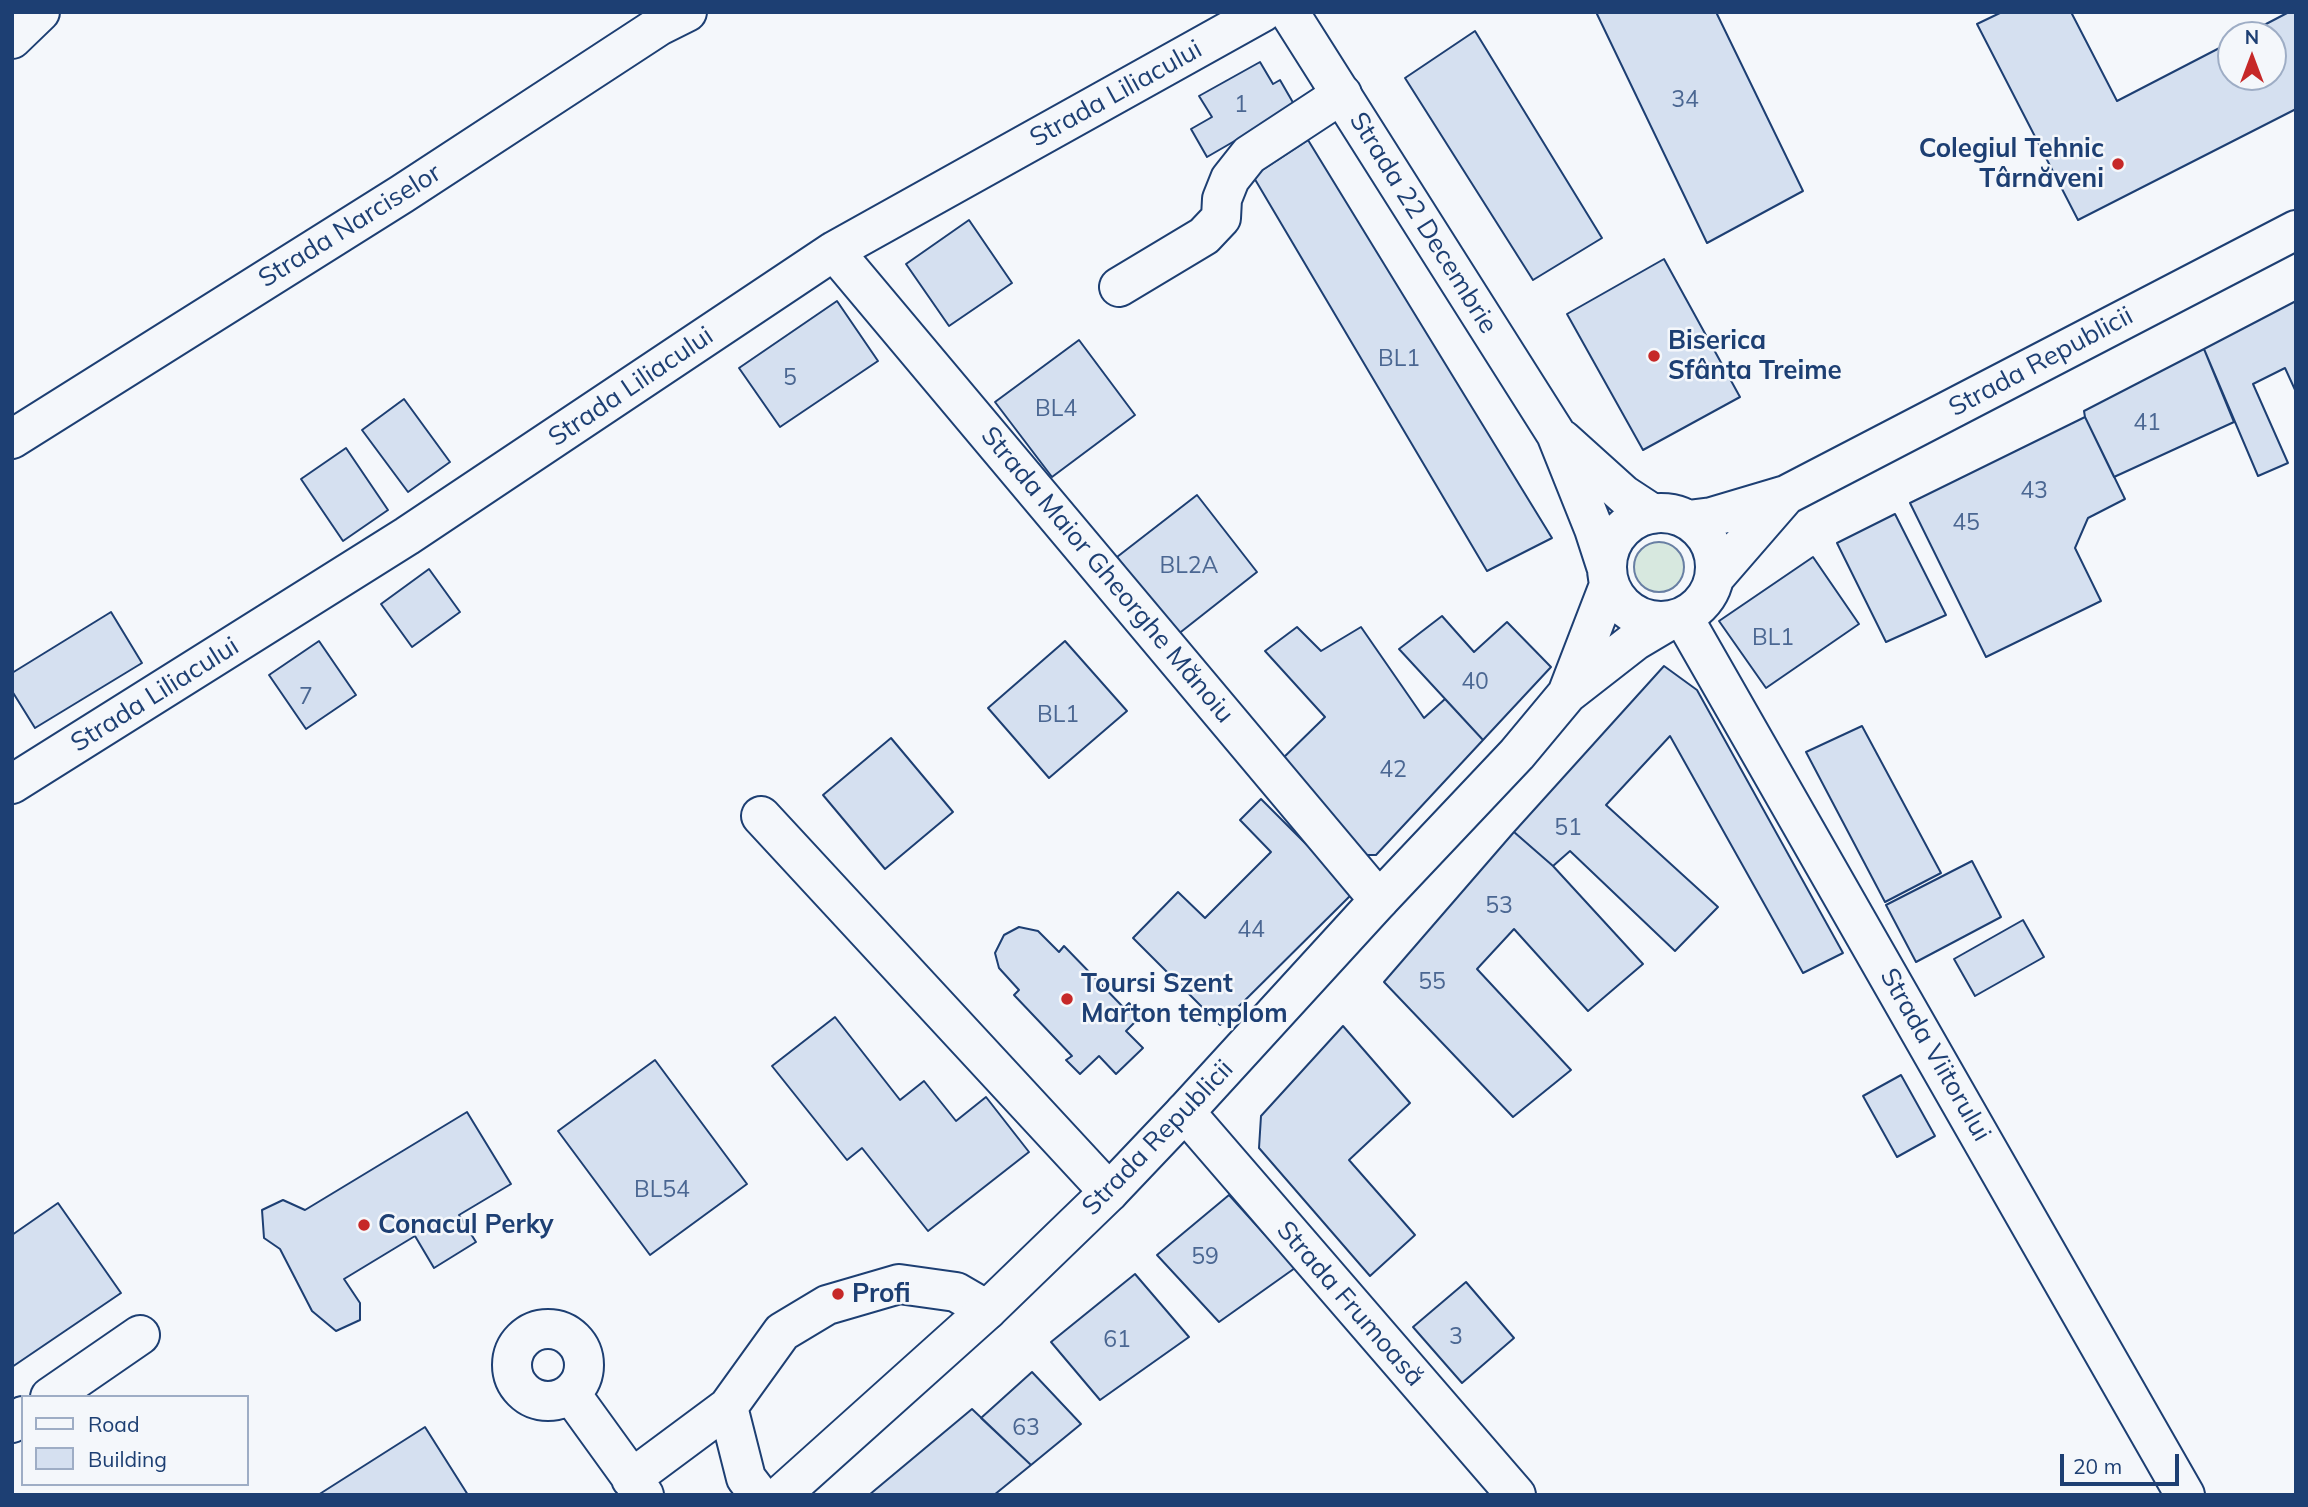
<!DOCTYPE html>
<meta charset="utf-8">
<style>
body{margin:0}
#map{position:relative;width:2308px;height:1507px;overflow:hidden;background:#f4f7fb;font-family:Mulish,sans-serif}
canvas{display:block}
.frame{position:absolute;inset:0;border:14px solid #1d3f73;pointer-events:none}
.legend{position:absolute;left:21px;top:1395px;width:228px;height:91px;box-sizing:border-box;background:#f4f7fb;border:2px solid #9eadc5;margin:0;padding:9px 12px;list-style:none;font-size:21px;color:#1d3f73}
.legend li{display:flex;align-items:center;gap:14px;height:35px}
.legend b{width:35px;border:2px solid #9eadc5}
.north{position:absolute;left:2217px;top:21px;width:70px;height:70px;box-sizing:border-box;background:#f4f7fb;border:2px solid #9eadc5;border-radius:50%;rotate:0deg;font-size:19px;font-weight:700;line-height:28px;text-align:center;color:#1d3f73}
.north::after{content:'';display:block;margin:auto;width:24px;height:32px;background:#c62828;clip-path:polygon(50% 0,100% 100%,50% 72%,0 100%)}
.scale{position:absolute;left:2060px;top:1454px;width:119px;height:32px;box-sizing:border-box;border:4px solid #1d3f73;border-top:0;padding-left:9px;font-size:21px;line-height:24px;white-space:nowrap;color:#1d3f73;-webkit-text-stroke:5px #f4f7fb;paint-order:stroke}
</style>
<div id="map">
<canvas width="2308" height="1507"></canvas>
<div class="frame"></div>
<ul class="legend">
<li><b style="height:9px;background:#f4f7fb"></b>Road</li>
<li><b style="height:19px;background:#d5e0f0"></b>Building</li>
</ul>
<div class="north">N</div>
<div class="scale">20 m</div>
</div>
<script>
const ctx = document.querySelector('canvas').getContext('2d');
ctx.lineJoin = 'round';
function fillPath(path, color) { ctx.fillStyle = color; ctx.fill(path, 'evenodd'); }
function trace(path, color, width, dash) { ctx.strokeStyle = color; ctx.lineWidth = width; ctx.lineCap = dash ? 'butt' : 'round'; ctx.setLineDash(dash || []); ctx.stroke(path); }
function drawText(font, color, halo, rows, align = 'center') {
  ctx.font = font + ' Mulish,sans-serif'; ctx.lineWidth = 5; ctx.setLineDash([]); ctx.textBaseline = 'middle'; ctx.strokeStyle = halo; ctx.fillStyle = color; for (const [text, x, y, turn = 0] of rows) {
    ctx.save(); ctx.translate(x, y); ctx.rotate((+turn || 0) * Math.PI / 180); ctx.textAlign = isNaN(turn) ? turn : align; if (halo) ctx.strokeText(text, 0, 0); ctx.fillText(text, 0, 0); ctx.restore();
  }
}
const green = new Path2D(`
 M1634 567a25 25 0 1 1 50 0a25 25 0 1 1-50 0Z`);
const building = new Path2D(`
 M1596 12H1716L1803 191 1707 243Z
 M2002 12H2071L2117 101 2231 42V77H2273V35H2245L2289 12H2296V109L2078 220 1977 24Z
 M1475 31 1602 238 1533 280 1405 78Z
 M1260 62 1273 84 1280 80 1295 106 1207 157 1191 129 1212 117 1199 96Z
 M1308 140 1552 538 1487 571 1253 176Z
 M969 220 1012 283 949 326 906 264Z
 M1664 259 1740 397 1643 450 1567 314Z
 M837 301 878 361 780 427 739 368Z
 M2296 301V392L2285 368 2253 384 2288 463 2258 476 2204 349Z
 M1079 340 1135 415 1052 477 995 402Z
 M2204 349 2234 422 2114 477 2085 417 2084 411Z
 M404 399 450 462 408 492 362 430Z
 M2085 417 2125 499 2088 518 2075 548 2101 601 1986 657 1910 503Z
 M346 448 388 510 343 541 301 479Z
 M1197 495 1257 572 1177 635 1117 557Z
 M1895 514 1946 615 1886 642 1837 543Z
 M1813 557 1859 624 1766 688 1719 621Z
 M429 569 460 612 412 647 381 604Z
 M111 612 142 663 35 728 12 691V673Z
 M1442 616 1474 652 1507 622 1551 667 1483 740 1399 649Z
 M1297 627 1321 651 1361 627 1424 718 1445 699 1483 740 1376 855H1357L1277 764 1325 717 1265 651Z
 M319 641 356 695 306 729 269 675Z
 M1065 641 1127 711 1049 778 988 708Z
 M1664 666 1697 690 1843 953 1803 973 1670 736 1606 805 1718 907 1675 951 1570 851 1553 866 1514 832Z
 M1862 726 1941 873 1885 902 1806 752Z
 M891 738 953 812 885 869 823 795Z
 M1261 799 1354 892 1220 1025 1133 938 1178 892 1205 918 1271 852 1240 820Z
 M1514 832 1553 866 1643 964 1588 1011 1514 929 1477 969 1571 1070 1513 1117 1384 982Z
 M1972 861 2001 917 1916 962 1886 905Z
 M2023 920 2044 957 1975 996 1954 959Z
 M1019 927 1038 931 1059 952 1064 946 1124 1008 1129 1003 1141 1016 1126 1031 1143 1048 1116 1074 1099 1056 1080 1074 1066 1060 1072 1056 1014 995 1019 990 999 968 995 953 1004 935Z
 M835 1017 900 1100 924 1081 956 1121 986 1097 1029 1152 928 1231 862 1148 847 1160 772 1066Z
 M1343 1026 1410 1103 1349 1160 1415 1235 1370 1276 1259 1148 1261 1116Z
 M655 1060 747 1184 650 1255 558 1131Z
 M1901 1075 1935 1136 1897 1157 1863 1096Z
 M467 1112 511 1184 459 1215 476 1242 434 1268 415 1236 344 1279 360 1303V1320L336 1331 312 1311 280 1249 264 1238 262 1210 283 1200 305 1210Z
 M1229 1195 1295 1268 1219 1322 1157 1255Z
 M58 1203 121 1293 12 1367V1235Z
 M1135 1274 1189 1337 1100 1400 1051 1342Z
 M1466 1282 1514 1338 1462 1383 1413 1327Z
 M1032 1372 1081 1424 1031 1465 981 1418Z
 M972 1409 1031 1465 994 1495H869Z
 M425 1427 468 1495H318Z`);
const minor = new Path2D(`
 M12 39 40 12
 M834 251 1379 900
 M1119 287 1204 236 1221 218 1222 199 1230 179 1249 155 1342 94
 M12 439 402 194 659 26 687 12
 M1683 617 2185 1495
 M12 784 407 536 834 251 1263 12
 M761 816 1109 1192
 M1185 1112 1516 1495
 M512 1365a36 36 0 1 1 72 0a36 36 0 1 1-72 0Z
 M571 1394 644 1495
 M50 1397 140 1335
 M12 1423 23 1416
 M631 1479 728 1407
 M759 1495 746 1478 728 1407 782 1332 827 1305 899 1284 956 1292 987 1310`);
const major = new Path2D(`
 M1289 12 1556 434 1594 529 1606 566
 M1563 440 1624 495 1653 514
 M1607 567a54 54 0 1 1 108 0a54 54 0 1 1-108 0Z
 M1688 520 1712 517 1786 495 2296 230
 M1714 578 1786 495
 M1567 694 1609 585
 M781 1495 987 1310 1109 1192 1185 1112 1379 900 1517 754 1567 694 1635 641 1667 622`);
const markers = [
 [2118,164,7,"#c62828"],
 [1654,356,7,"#c62828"],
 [1067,999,7,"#c62828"],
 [364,1225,7,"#c62828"],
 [838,1294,7,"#c62828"]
];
const numberNames = [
 ["34",1685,100],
 ["1",1241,105],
 ["BL1",1399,359],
 ["5",790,378],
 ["BL4",1056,409],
 ["41",2147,423],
 ["43",2034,491],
 ["45",1966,523],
 ["BL2A",1189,566],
 ["BL1",1773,638],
 ["40",1475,682],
 ["7",306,697],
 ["BL1",1058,715],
 ["42",1393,770],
 ["51",1568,828],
 ["53",1499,906],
 ["44",1251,930],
 ["55",1432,982],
 ["BL54",662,1190],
 ["59",1205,1257],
 ["3",1456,1337],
 ["61",1117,1340],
 ["63",1026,1428]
];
const streetNames = [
 ["Strada Liliacului",1116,94,-29],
 ["Strada 22 Decembrie",1423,223,58],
 ["Strada Narciselor",350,226,-32],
 ["Strada Republicii",2041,362,-28],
 ["Strada Liliacului",631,387,-34],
 ["Strada Maior Gheorghe Mănoiu",1107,575,50],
 ["Strada Liliacului",155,695,-32],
 ["Strada Viitorului",1935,1055,60],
 ["Strada Republicii",1158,1138,-46],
 ["Strada Frumoasă",1350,1304,49]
];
const poiNames = [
 ["Colegiul Tehnic",2104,149,"right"],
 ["Târnăveni",2104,179,"right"],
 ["Biserica",1668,341],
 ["Sfânta Treime",1668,371],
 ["Toursi Szent",1081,984],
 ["Marton templom",1081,1014],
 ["Conacul Perky",378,1225],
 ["Profi",852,1294]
];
fillPath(green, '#d7e8df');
trace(green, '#687fa3', 2);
fillPath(building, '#d5e0f0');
trace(building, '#1d3f73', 2);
trace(minor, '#1d3f73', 42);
trace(major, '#1d3f73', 42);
trace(minor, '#f4f7fb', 38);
trace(major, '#f4f7fb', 38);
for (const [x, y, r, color] of markers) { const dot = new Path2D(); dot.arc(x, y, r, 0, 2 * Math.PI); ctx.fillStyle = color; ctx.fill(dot); trace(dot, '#f4f7fb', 2.5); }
drawText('23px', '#4b6792', null, numberNames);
drawText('26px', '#1d3f73', '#f4f7fb', streetNames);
drawText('bold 26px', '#1d3f73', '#f4f7fb', poiNames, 'left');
</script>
